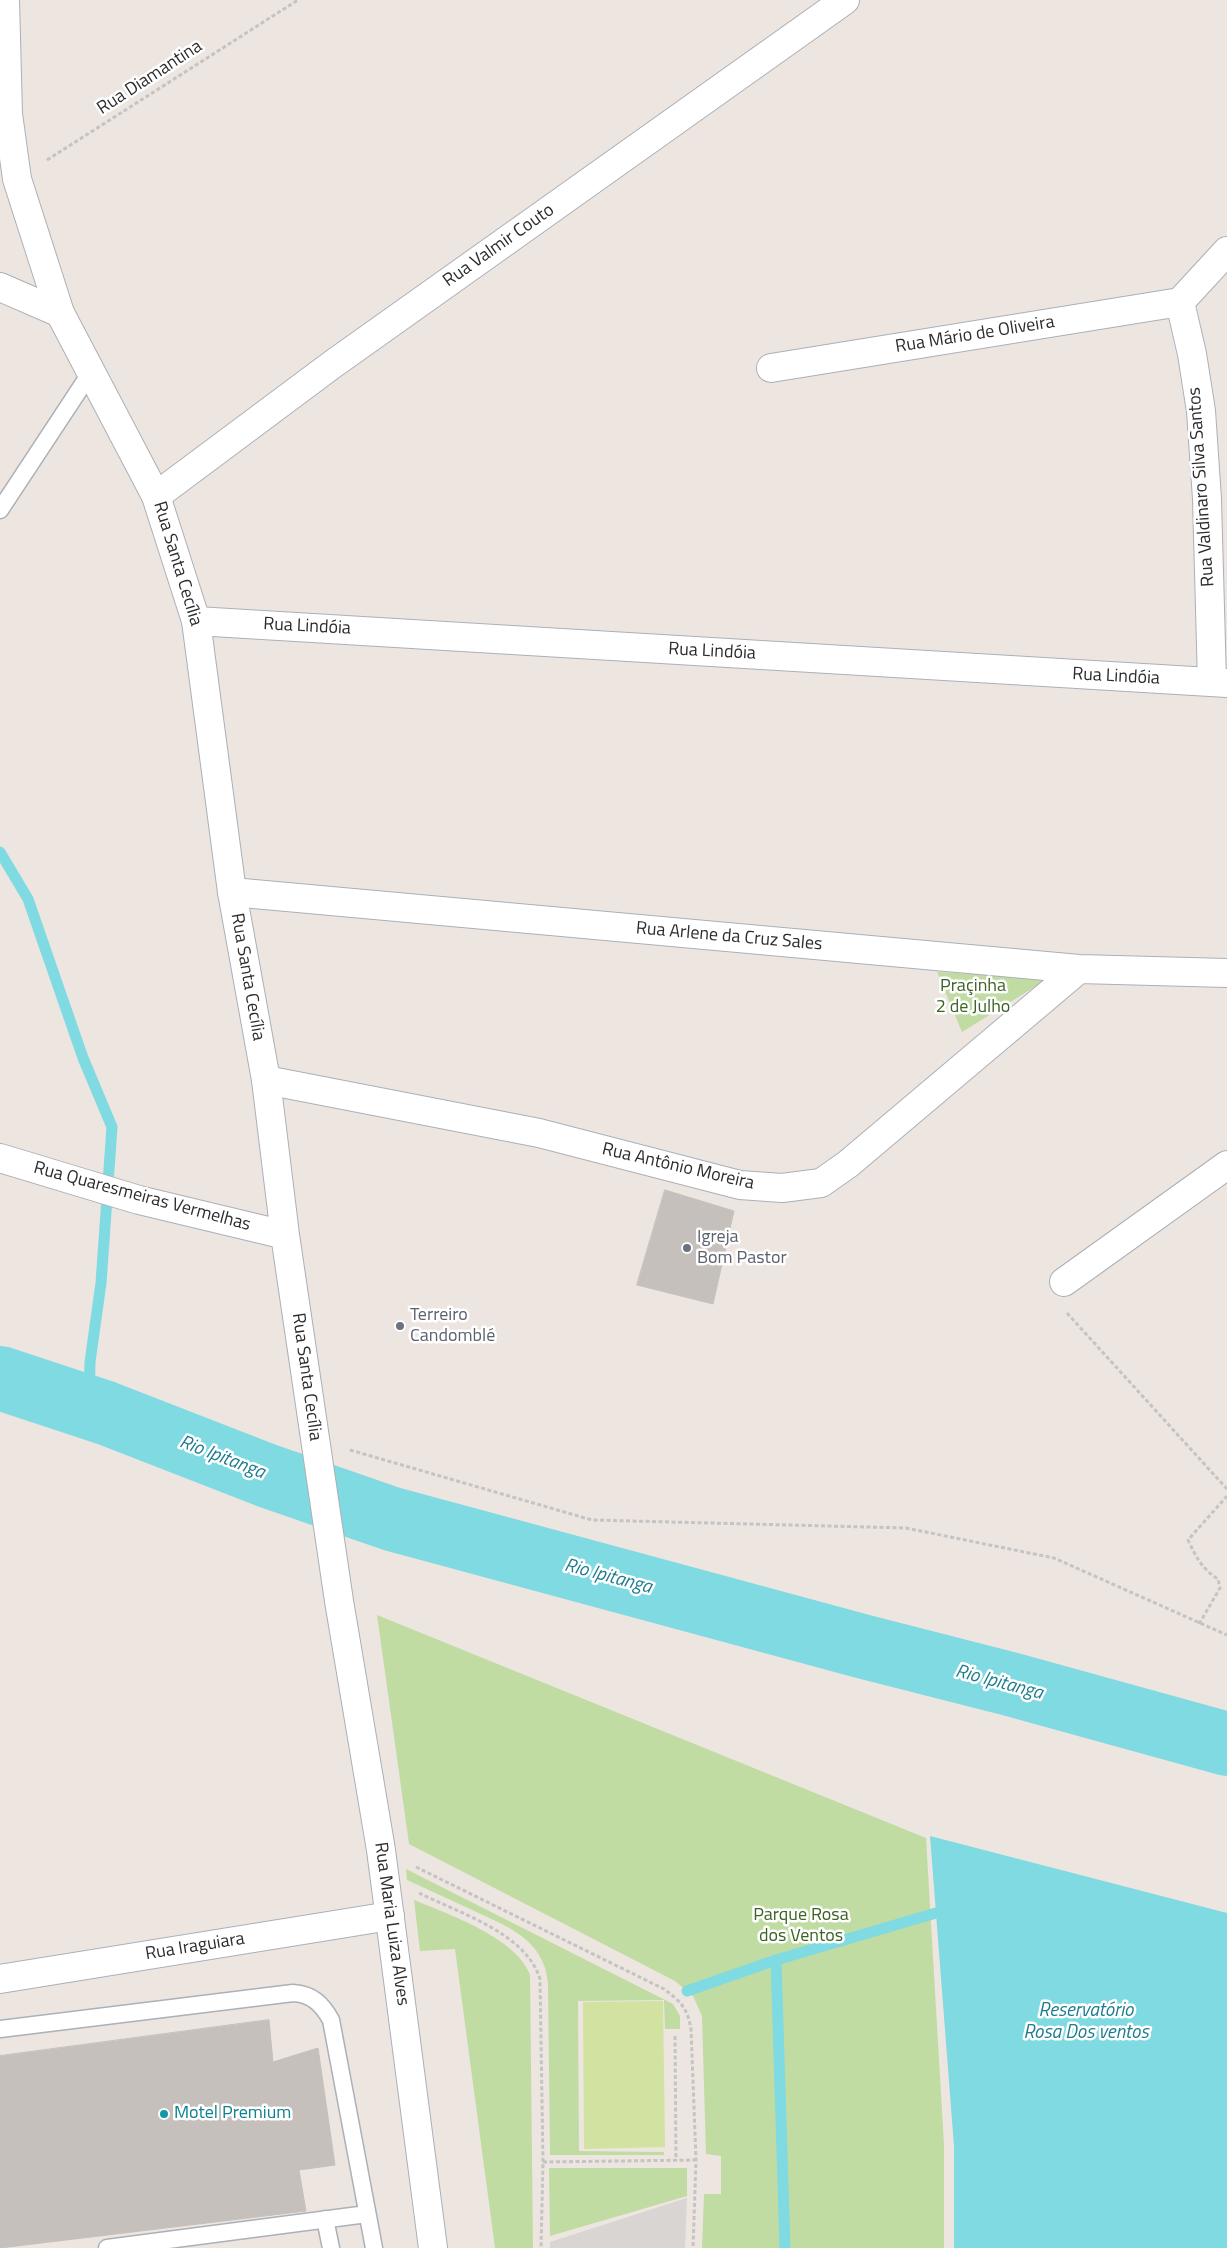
<!DOCTYPE html>
<meta charset="utf-8">
<style>
body{margin:0}
canvas{display:block;background:#ece5e0}
</style>
<canvas width="1227" height="2248"></canvas>
<script>
const ctx = document.querySelector('canvas').getContext('2d');
ctx.lineJoin = 'round';
function fillPath(path, color) { ctx.fillStyle = color; ctx.fill(path, 'evenodd'); }
function trace(path, color, width, dash) { ctx.strokeStyle = color; ctx.lineWidth = width; ctx.lineCap = dash ? 'butt' : 'round'; ctx.setLineDash(dash || []); ctx.stroke(path); }
function drawText(font, color, halo, rows, align = 'center') {
  ctx.font = font + ' "Titillium Web",sans-serif'; ctx.lineWidth = 5; ctx.setLineDash([]); ctx.textBaseline = 'middle'; ctx.strokeStyle = halo; ctx.fillStyle = color; for (const [text, x, y, turn = 0] of rows) {
    ctx.save(); ctx.translate(x, y); ctx.rotate((+turn || 0) * Math.PI / 180); ctx.textAlign = isNaN(turn) ? turn : align; if (halo) ctx.strokeText(text, 0, 0); ctx.fillText(text, 0, 0); ctx.restore();
  }
}
const green = new Path2D(`
 M937 972 1049 978 962 1032Z
 M377 1615 926 1838 944 2145V2248H702L704 2194H721V2156L706 2154 702 2016 693 1996 675 1981 409 1844Z
 M406 1869 673 2004 680 2016V2029H665L664 2000 578 2001 579 2151 664 2152V2155H550L548 1984C545 1939 506 1926 470 1909 449 1899 428 1890 407 1880Z
 M414 1900C448 1914 517 1938 530 1975L533 2248H495L455 1949 420 1951Z
 M549 2168H687V2196L550 2236Z`);
const pitch = new Path2D(`
 M663 2001 665 2147 584 2149 583 2002Z`);
const plaza = new Path2D(`
 M687 2198 685 2248H550V2242Z`);
const water = new Path2D(`
 M930 1836 1227 1913V2248H954V2146Z`);
const stream = new Path2D(`
 M0 852 28 899 83 1058 112 1127 101 1283 90 1362 89 1407
 M776 1960 785 2248
 M687 1991 776 1960 936 1913`);
const river = new Path2D(`
 M0 1378 106 1413 268 1476 392 1519 865 1647 1010 1684 1227 1744`);
const building = new Path2D(`
 M665 1190 734 1211 713 1304 637 1285Z
 M269 2020 273 2062 318 2048 335 2165 299 2170 306 2211 0 2248V2056Z`);
const path = new Path2D(`
 M47 160 298 0
 M1067 1313 1227 1489
 M350 1450 592 1520 906 1528 1054 1558 1227 1635
 M1199 1624 1220 1588 1218 1579C1202 1569 1196 1557 1188 1540L1227 1496
 M416 1867 664 1989C681 2002 687 2007 691 2029L696 2160 693 2248
 M419 1893C459 1913 526 1933 540 1979L543 2162 541 2248
 M675 2036 676 2160
 M543 2162 696 2160`);
const lane = new Path2D(`
 M0 510 91 372
 M0 2029 293 1993C312 1994 322 2004 331 2020L374 2248
 M325 2219 331 2248
 M107 2248 367 2214`);
const street = new Path2D(`
 M0 287 60 313
 M1180 302 1192 354 1201 411 1207 499 1212 682
 M1180 302 1227 251
 M771 368 1180 302
 M156 496 333 364 845 0
 M196 621 1227 683
 M232 892 1079 969 1227 973
 M266 1080 539 1133 740 1185 782 1188 821 1183 848 1164 1079 969
 M1064 1282 1227 1165
 M0 1979 390 1916`);
const secondary = new Path2D(`
 M5 0 8 114 17 179 60 313 156 496 196 621 232 892 266 1080 285 1235 339 1601 381 1850 433 2248
 M0 1158 139 1200 285 1235`);
const markers = [
 [687,1248,5,"#6b7280"],
 [400,1326,5,"#6b7280"],
 [164,2114,5,"#0f9aa8"]
];
const streetNames = [
 ["Rua Diamantina",150,78,-33],
 ["Rua Valmir Couto",499,246,-35],
 ["Rua Mário de Oliveira",975,335,-9],
 ["Rua Valdinaro Silva Santos",1202,487,-94],
 ["Rua Santa Cecília",177,564,73],
 ["Rua Lindóia",307,627,3],
 ["Rua Lindóia",712,652,3],
 ["Rua Lindóia",1116,677,3],
 ["Rua Arlene da Cruz Sales",729,937,5],
 ["Rua Santa Cecília",247,977,80],
 ["Rua Antônio Moreira",678,1167,13],
 ["Rua Quaresmeiras Vermelhas",142,1197,15],
 ["Rua Santa Cecília",306,1377,82],
 ["Rua Maria Luiza Alves",391,1924,82],
 ["Rua Iraguiara",195,1947,-9]
];
const parkNames = [
 ["Praçinha",973,987],
 ["2 de Julho",973,1008],
 ["Parque Rosa",801,1916],
 ["dos Ventos",801,1937]
];
const worshipNames = [
 ["Igreja",697,1238],
 ["Bom Pastor",697,1259],
 ["Terreiro",410,1316],
 ["Candomblé",410,1337]
];
const cultureNames = [
 ["Motel Premium",174,2114]
];
const waterNames = [
 ["Rio Ipitanga",222,1458,21],
 ["Rio Ipitanga",608,1577,15],
 ["Rio Ipitanga",999,1683,15],
 ["Reservatório",1086,2011],
 ["Rosa Dos ventos",1086,2033]
];
fillPath(green, '#c1dca3');
fillPath(pitch, '#d2e2a0');
fillPath(plaza, '#d9d5d2');
fillPath(water, '#7fdae2');
trace(stream, '#7fdae2', 11);
trace(river, '#7fdae2', 64);
fillPath(building, '#c5c0bb');
trace(building, '#c7c0ba', 1);
trace(lane, '#acb0b7', 19);
trace(street, '#acb0b7', 30);
trace(secondary, '#acb0b7', 30);
trace(path, '#c4c4c4', 3, [4, 2.5]);
trace(lane, '#fff', 16);
trace(street, '#fff', 28);
trace(secondary, '#fff', 28);
for (const [x, y, r, color] of markers) { const dot = new Path2D(); dot.arc(x, y, r, 0, 2 * Math.PI); ctx.fillStyle = color; ctx.fill(dot); trace(dot, '#fff', 2); }
drawText('18px', '#2c2c2c', '#fff', streetNames);
drawText('18px', '#3c6223', '#fff', parkNames);
drawText('18px', '#5b616d', '#fff', worshipNames, 'left');
drawText('18px', '#0d838f', '#fff', cultureNames, 'left');
drawText('italic 19px', '#1d7d8f', '#fff', waterNames);
</script>
